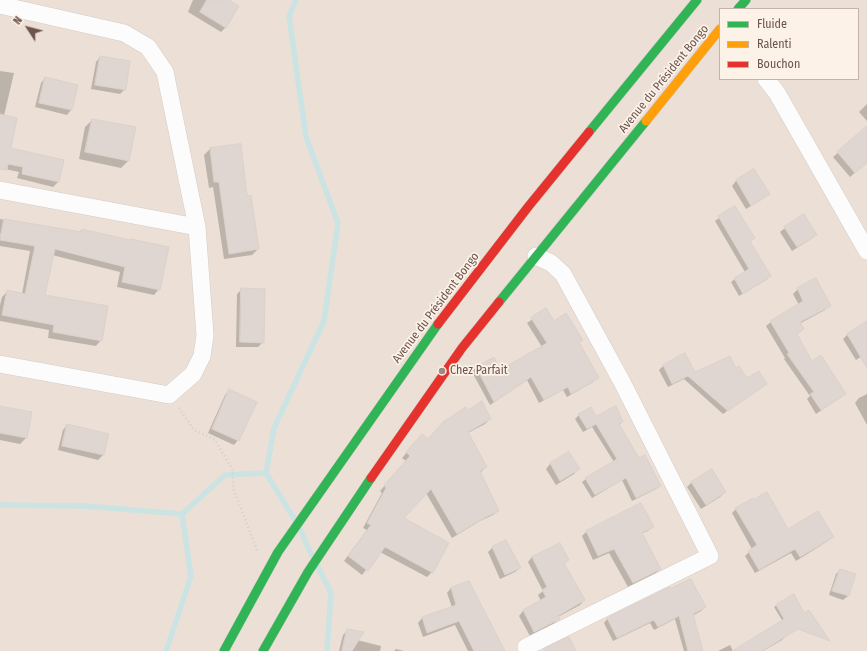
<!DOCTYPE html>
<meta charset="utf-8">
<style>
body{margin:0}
#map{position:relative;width:867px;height:651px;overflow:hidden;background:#f4eee8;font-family:"Fira Sans Condensed",sans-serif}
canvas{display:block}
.legend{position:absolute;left:719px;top:8px;width:140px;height:72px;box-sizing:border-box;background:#fcf2e8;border:1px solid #c3b3aa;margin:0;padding:5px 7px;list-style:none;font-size:12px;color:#6d544c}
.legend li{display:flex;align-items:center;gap:8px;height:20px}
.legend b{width:20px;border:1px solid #c3b3aa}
.north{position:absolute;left:8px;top:8px;width:40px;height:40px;-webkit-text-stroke:3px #fcf2e8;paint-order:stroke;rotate:306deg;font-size:11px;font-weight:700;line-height:16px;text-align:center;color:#6d544c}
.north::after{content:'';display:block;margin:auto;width:14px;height:18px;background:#6d544c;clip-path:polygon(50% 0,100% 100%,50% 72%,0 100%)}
</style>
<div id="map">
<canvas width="867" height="651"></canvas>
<ul class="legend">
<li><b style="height:5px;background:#30b455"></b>Fluide</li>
<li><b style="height:5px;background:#ff9f0a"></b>Ralenti</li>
<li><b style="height:5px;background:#e5322d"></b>Bouchon</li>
</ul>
<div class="north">N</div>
</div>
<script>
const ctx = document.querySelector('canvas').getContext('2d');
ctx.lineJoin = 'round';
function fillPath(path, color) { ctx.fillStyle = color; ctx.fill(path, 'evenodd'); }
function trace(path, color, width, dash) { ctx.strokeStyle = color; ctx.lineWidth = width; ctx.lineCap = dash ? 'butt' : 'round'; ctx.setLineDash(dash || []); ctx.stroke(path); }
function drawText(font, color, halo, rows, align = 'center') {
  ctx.font = font + ' "Fira Sans Condensed",sans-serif'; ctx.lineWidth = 3.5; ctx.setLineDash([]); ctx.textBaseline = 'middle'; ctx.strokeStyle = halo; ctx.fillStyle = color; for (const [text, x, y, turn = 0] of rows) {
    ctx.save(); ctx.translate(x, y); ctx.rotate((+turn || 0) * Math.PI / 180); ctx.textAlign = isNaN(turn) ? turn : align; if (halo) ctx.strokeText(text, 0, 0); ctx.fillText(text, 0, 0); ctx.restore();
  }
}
const residential = new Path2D(`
 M0 0H867V651H0ZM720 9H858V79H720Z`);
const shadow = new Path2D(`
 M193 0H227L238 7 225 28 221 32 188 12Z
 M100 57 125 89 120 94 91 89 96 62Z
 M0 71 14 73 4 116 10 148 63 161 58 182 53 187 17 178 19 172 0 168Z
 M45 78 77 85 71 110 67 115 35 107 41 83Z
 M867 104V121L859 112Z
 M92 120 128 161 121 168 79 159 85 127Z
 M855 138 867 153V162L850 177 833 157Z
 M210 149 246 197 258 249 252 255 224 259 213 187 209 188 204 155Z
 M754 170 769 194 764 198 746 209 732 186 736 181Z
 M734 207 753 238 749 242 770 276 766 280 739 296 731 282 745 272 715 221Z
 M0 219 79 232 82 230 159 289 154 295 117 287 120 272 52 255 44 296 101 340 96 346 48 338 49 330 0 321V305L2 297 7 292 22 294 30 251 0 246Z
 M785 228 816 235 811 239 792 251 780 232Z
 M816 279 829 306 825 310 799 324 802 329 796 335 812 363 845 394 816 414 807 399 810 396 784 359 785 358 766 326 771 322 799 305 793 294 798 289Z
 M242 289 263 342 258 347H236L237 294Z
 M546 310 553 322 581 340 578 343 597 378 593 382 567 397 563 390 539 403 527 380 490 405 472 372 476 367 500 371 542 347 527 323Z
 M867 327V353L856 360 843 339 847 335Z
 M663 366 694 373 735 370 747 380 766 383 723 414 684 379 668 387 659 370Z
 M229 391 238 440 234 445 208 433 225 395Z
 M867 394V425L855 403 859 398Z
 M0 407 26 438 20 444 0 440Z
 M468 411 490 419 485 424 468 433 486 467 480 473 498 511 493 515 480 521 452 538 426 493 402 518 432 572 427 577 380 552 362 575 344 561 367 530 363 528 382 493 380 491 406 461 402 458 418 440H428Z
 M579 415 622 422 619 426 638 459 659 486 656 489 632 501 622 480 592 498 582 482 586 479 614 462 592 427 583 432 575 419Z
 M67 425 108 435 103 455 98 460 58 450 63 430Z
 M568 453 578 469 574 474 556 485 546 469 550 464Z
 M692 482 725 492 720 497 701 509 687 487Z
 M736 509 788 530 832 537 828 541 796 561 791 553 755 573 745 556 752 549 732 513Z
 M652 526 648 531 641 534 660 569 655 574 628 587 609 553 593 560 582 536 586 532Z
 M493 547 520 568 515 572 500 579 488 552Z
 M532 557 568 560 564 564 584 600 580 605 558 617V619L554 624 530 636 519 616 523 611 541 601 538 595 543 591 528 562Z
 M841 570 855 575 848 596 843 600 829 595 836 574Z
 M451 588 502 651H468L455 625 423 637 418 623 422 618 452 607 447 593Z
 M670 588 705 607 701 611 692 616 702 651H684L675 619 654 630 650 623 613 641 604 623 607 619Z
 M793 596 799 612 782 620 774 607Z
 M348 630 357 640 381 646 380 651H339L343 635Z
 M786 636 782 640 763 651H734Z
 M730 645 733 651H718Z
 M396 649 404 651H394Z`);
const stream = new Path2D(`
 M0 505 85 506 182 514 225 475 266 473
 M295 520 266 473 274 428 324 321 338 223 306 137 289 16 296 0
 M300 529 312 556
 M318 567 331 593 327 651
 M166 651 191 576 182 514`);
const building = new Path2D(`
 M207 0H229L239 6 226 28 200 12Z
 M100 56 130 61 126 90 95 85Z
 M45 77 78 85 72 110 39 103Z
 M0 114 17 118 11 148 64 160 59 182 22 174 23 167 8 164 7 170 0 169Z
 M92 119 136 127 129 161 85 152Z
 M867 126V163L855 173 837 152Z
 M241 144 247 196 251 195 259 249 229 254 219 182H214L210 148Z
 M754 169 770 194 751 206 736 180Z
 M735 206 755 238 750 241 771 276 743 294 734 278 749 269 718 216Z
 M804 214 817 235 797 247 784 227Z
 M4 219 81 232 82 229 130 240 131 239 169 247 160 290 122 282 125 267 55 249 45 295 108 306 102 341 53 332 54 325 2 315 7 290 25 294 35 246 0 240Z
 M816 278 831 306 800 322 804 329 797 334 812 361 821 355 846 394 821 410 810 394 814 392 787 354 789 353 770 321 803 301 797 288Z
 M241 288 265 289 264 343 240 342Z
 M546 308 554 321 566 313 583 340 579 342 599 378 571 394 568 387 544 400 531 377 494 402 476 367 494 357 500 370 547 343 531 318Z
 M867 321V368L847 334Z
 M685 353 695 372 730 356 736 368 739 366 747 378 759 371 767 384 728 411 688 376 672 384 663 365Z
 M229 389 257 402 239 441 212 429Z
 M482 401 491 419 468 432 487 467 480 471 499 511 486 517 457 534 431 489 404 518 449 543 433 573 385 547 368 571 348 556 371 525 367 523 386 488 384 485 410 456 406 452 422 434 428 439 443 422 466 407 468 410Z
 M0 406 32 412 27 438 0 433Z
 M616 406 623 422 619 424 639 458 645 455 661 486 636 498 626 478 595 495 585 478 617 459 596 424 587 429 578 414 591 407 596 416Z
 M67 424 109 434 104 455 62 446Z
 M569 452 580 469 560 481 550 463Z
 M712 469 726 492 706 505 691 482Z
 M767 492 788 529 818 511 834 537 800 557 795 549 759 570 748 551 757 545 735 508 753 498 754 499Z
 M641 503 654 527 642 533 661 569 633 583 614 549 598 556 586 531Z
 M506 540 521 568 505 575 492 547Z
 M560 543 569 560 564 563 585 600 558 616 560 619 534 632 523 610 546 597 542 590 547 587 532 557Z
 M840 569 856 574 849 596 832 591Z
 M691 579 706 607 693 614 703 651H688L679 616 658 627 654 620 617 638 607 618 670 587 671 588Z
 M469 581 505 651H474L459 621 427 633 422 617 456 605 451 588Z
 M794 594 804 613 809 610 830 641 798 629 762 651H732L784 619 776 605Z
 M347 629 364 632 352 651H342Z
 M569 637 576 651H544V649Z`);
const path = new Path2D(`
 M179 408 194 430 215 440 232 469 234 491 257 550`);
const street = new Path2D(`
 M0 5 124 33 148 47 165 72 197 227 205 335 202 356 193 374 169 395 0 364
 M766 79 777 93 867 251
 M0 190 197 227
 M526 647 710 556 622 382 563 274 551 263 536 256`);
const fast = new Path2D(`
 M738 9 746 0
 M589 132 697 0
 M499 302 646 121
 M224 651 278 552 438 324
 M263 651 308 572 371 478`);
const slow = new Path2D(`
 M646 121 720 29`);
const jam = new Path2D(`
 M438 324 528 207 589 132
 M371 478 462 348 499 302`);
const markers = [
 [442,371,4,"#9c8a83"]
];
const streetNames = [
 ["Avenue du Président Bongo",664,79,-51],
 ["Avenue du Président Bongo",436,308,-53]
];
const poiNames = [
 ["Chez Parfait",450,371]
];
fillPath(residential, '#ece0d6');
fillPath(shadow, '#0003');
trace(stream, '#cbe3e2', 5.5);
fillPath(building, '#e0d6d1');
trace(building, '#dcd1cb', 1);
trace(street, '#d3cbc6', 18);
trace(fast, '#d2cac5', 10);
trace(slow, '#d2cac5', 10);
trace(jam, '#d2cac5', 10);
trace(path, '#d4cdca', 2.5, [1, 3]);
trace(street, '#fdfcfc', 17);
trace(fast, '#30b455', 9);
trace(slow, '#ff9f0a', 9);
trace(jam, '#e5322d', 9);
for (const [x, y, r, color] of markers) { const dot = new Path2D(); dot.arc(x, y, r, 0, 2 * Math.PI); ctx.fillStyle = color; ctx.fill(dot); trace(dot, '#fcf2e8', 1.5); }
drawText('12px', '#6d544c', '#fcf2e8', streetNames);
drawText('12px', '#6d544c', '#fcf2e8', poiNames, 'left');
</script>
